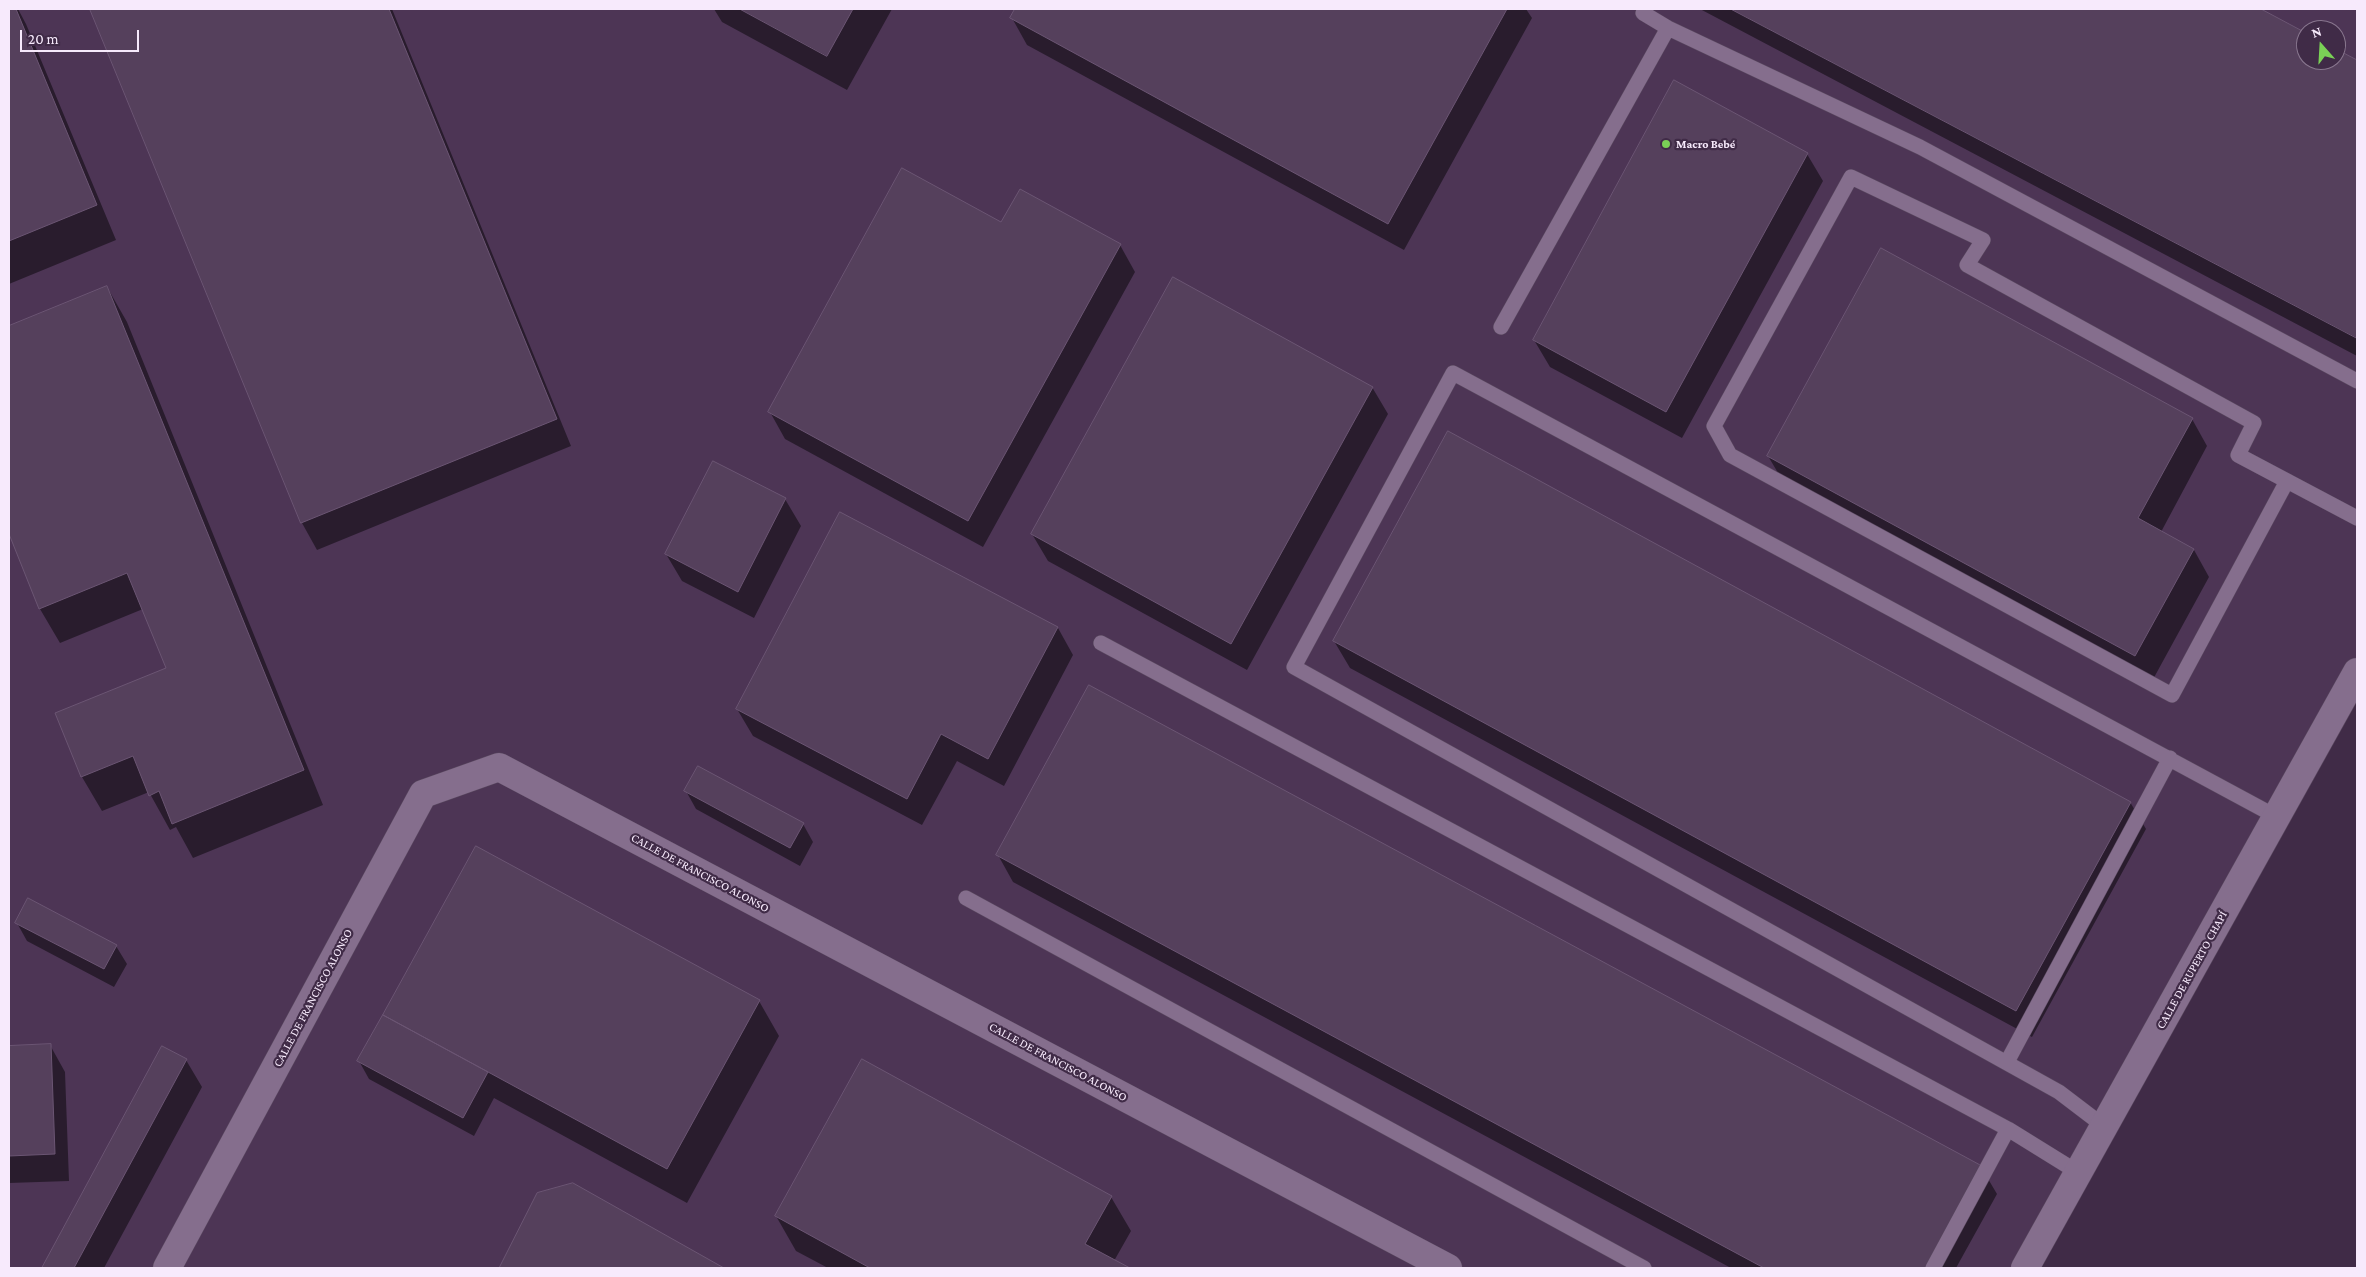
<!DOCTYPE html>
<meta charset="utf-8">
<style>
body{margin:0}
#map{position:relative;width:2366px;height:1277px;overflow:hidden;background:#402b47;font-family:"Crimson Pro",serif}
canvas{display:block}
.frame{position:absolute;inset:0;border:10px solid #f7eafc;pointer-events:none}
.north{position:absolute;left:2296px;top:20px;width:50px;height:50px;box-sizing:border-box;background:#402b47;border:1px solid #89778f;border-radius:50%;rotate:341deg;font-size:14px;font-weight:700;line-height:20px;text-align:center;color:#f7eafc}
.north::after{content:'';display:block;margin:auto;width:18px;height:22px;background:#7ad156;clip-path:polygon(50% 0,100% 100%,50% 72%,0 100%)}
.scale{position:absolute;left:20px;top:30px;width:119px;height:22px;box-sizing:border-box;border:2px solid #f7eafc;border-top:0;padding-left:6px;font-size:15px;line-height:18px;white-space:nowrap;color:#f7eafc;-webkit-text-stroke:4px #402b47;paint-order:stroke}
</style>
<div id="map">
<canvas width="2366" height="1277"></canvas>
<div class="frame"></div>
<div class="north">N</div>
<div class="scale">20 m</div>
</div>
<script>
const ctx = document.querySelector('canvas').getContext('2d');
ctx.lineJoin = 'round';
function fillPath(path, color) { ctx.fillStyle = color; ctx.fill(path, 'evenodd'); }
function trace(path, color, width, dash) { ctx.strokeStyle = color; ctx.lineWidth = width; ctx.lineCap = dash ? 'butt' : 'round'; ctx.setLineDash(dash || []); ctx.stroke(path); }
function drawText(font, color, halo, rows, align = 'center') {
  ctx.font = font + ' "Crimson Pro",serif'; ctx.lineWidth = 4.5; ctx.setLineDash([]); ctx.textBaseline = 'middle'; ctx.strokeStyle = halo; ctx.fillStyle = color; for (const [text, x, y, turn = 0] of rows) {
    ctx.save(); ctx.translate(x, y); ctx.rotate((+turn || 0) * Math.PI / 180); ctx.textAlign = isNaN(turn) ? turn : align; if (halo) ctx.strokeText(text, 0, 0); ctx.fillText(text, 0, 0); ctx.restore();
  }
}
const built = new Path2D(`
 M9 9H2357V672L2025 1268H9ZM2306 30H2336V60H2306Z`);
const shadow = new Path2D(`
 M9 9H18L26 24 116 240 9 284Z
 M92 9H392L571 446 317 550 302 523Z
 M714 9H892L847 90 722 22Z
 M1017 9H1526L1532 18 1404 250 1027 45 1012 18Z
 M1700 9H2259L2306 34V60H2336V50L2357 61V356Z
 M1807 154 1823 181 1682 438 1550 367 1534 340Z
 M1001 224 1120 245 1135 272 983 547 785 439 770 412Z
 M107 287 127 322 323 805 193 858 176 827 170 830 149 792 102 811 82 777 57 714 167 669 143 609 60 643 40 609 9 531V327Z
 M1372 387 1388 414 1247 670 1048 561 1032 534Z
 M2192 419 2207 446 2161 532 2194 550 2209 577 2151 683 1784 483 1768 456Z
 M714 463 785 499 801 526 754 618 682 581 666 554Z
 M1058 628 1073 655 1004 786 957 761 922 825 753 736 737 709Z
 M1334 641 2130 802 2146 829 2032 1037 1350 668Z
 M686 791 803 824 813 842 800 866 696 809Z
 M476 848 759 1001 779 1036 687 1203 494 1098 474 1136 369 1079 359 1061Z
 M998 855 1981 1167 1997 1194 1956 1268H1731L1013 882Z
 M17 923 116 946 127 964 114 987 27 941Z
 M50 1045 65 1072 69 1181 9 1183V1047Z
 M163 1047 186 1060 202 1087 104 1268H44Z
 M573 1185 721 1268H500L538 1194Z
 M1111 1197 1131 1231 1114 1261 1128 1268H828L796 1251 776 1216Z`);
const building = new Path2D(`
 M9 9H16L97 205 9 241Z
 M90 9H389L557 419 301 523Z
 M740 9H853L827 56Z
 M1015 9H1507L1388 224 1010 18Z
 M1731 9H2261L2306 33V60H2336V49L2357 60V338Z
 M1674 80 1808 153 1666 412 1533 340Z
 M902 168 1001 222 1020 189 1121 244 968 521 768 412Z
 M1881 248 2193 418 2138 518 2194 549 2135 656 1767 456Z
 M1173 277 1373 387 1231 644 1031 534Z
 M107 286 304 770 172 824 159 791 149 796 133 756 81 777 55 713 166 668 127 573 39 609 9 534V326Z
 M1448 431 2131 802 2016 1011 1333 641Z
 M713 461 786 498 738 592 665 554Z
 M840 512 1058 627 988 759 941 734 907 799 736 709Z
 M1089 685 1982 1166 1926 1268H1764L996 855Z
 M698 766 804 823 790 848 684 791Z
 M476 846 760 1000 667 1169 383 1015Z
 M28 898 117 945 104 969 15 923Z
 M383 1015 488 1072 463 1118 357 1061Z
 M51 1044 55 1154 9 1156V1046Z
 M162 1046 187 1059 74 1268H42Z
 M862 1059 1112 1196 1085 1244 1130 1268H870L775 1216Z
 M573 1183 724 1268H499L537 1193Z`);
const lane = new Path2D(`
 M1645 9 1643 13 1668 28 1920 147 2357 381
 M1501 327 1668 28
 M2287 481 2172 695 1730 455 1714 426 1851 177 1983 240 1967 265 2254 423 2238 455 2357 518
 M1101 643 2008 1129 2079 1173
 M966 898 1644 1268
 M2007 1062 2170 758
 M2105 1127 2059 1092 1294 667 1453 373 2277 817
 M1933 1268 2008 1129`);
const street = new Path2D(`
 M167 1268 423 794 499 767 1448 1268
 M2025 1268 2357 672`);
const markers = [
 [1666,144,5,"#7ad156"]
];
const poiNames = [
 ["Macro Bebé",1676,144]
];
const streetNames = [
 ["CALLE DE FRANCISCO ALONSO",700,873,28],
 ["CALLE DE RUPERTO CHAPÍ",2192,970,-61],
 ["CALLE DE FRANCISCO ALONSO",313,998,-62],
 ["CALLE DE FRANCISCO ALONSO",1058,1062,28]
];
fillPath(built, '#4d3555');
fillPath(shadow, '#0007');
fillPath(building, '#55405c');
trace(building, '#6b5573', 1);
trace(lane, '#58475e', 16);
trace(street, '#58475e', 29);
trace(lane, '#856e8d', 15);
trace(street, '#856e8d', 28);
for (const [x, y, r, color] of markers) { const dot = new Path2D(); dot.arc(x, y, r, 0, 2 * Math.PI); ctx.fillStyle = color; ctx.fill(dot); trace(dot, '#402b47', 2); }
drawText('bold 12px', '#f7eafc', '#402b47', poiNames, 'left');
drawText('12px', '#f7eafc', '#402b47', streetNames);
</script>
